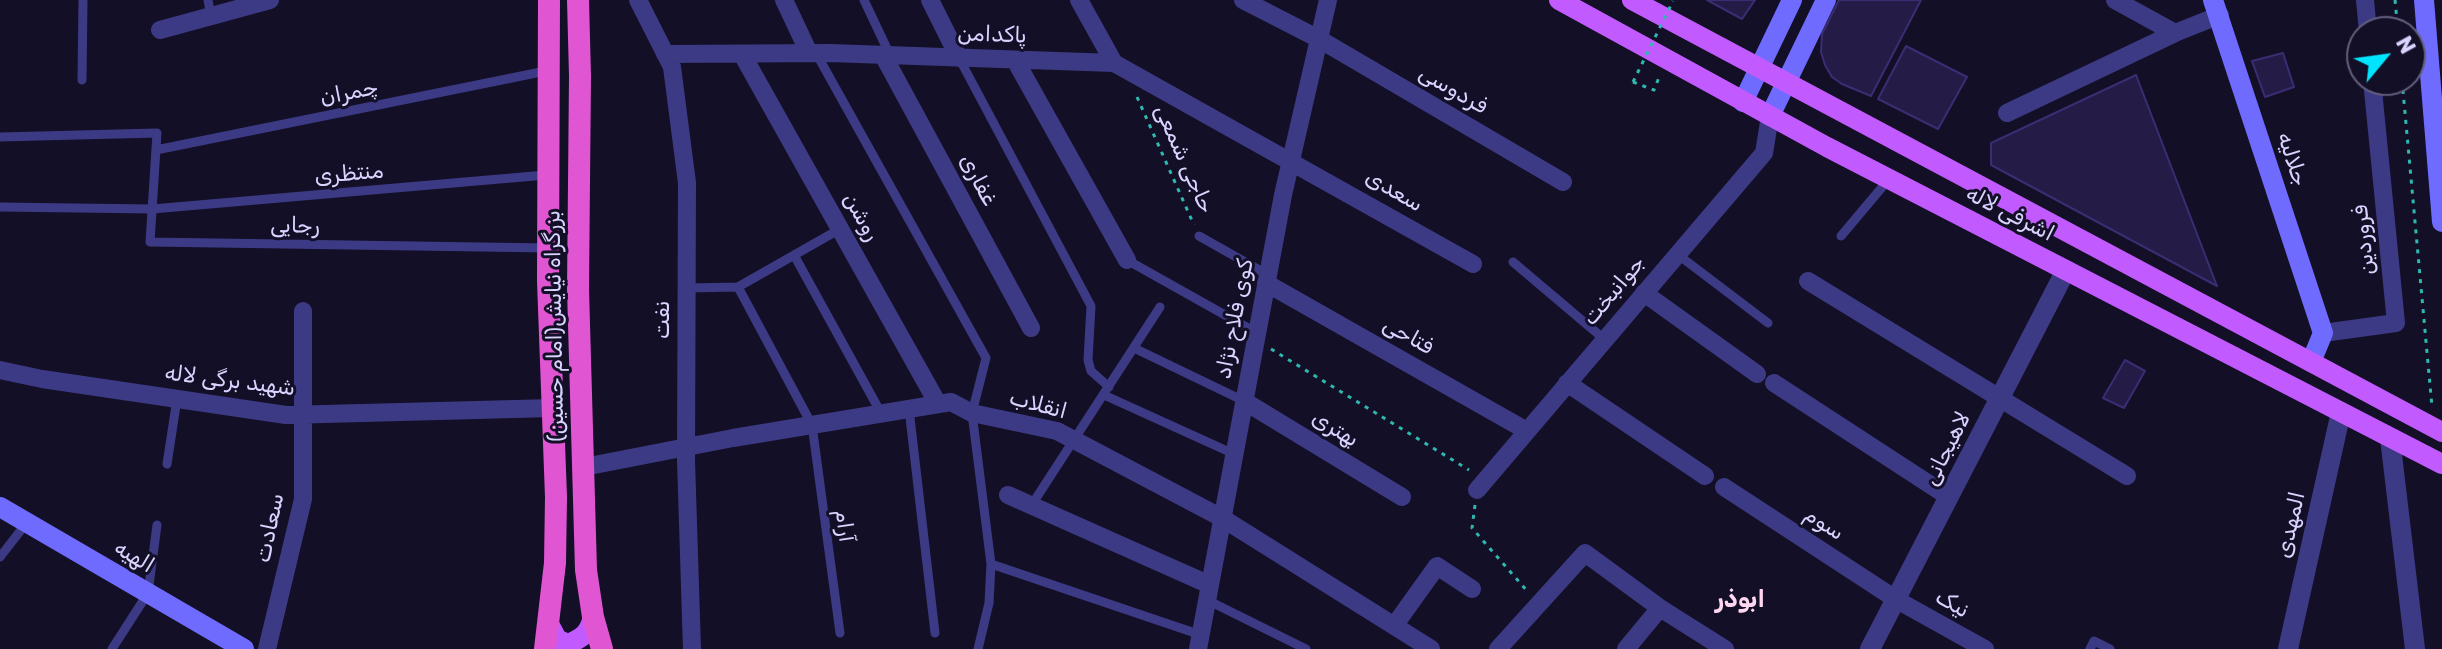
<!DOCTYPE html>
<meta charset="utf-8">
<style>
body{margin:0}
#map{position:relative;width:2442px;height:649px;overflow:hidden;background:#130f26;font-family:Rubik,sans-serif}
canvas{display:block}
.north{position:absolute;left:2346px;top:16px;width:80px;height:80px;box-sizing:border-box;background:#130f26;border:2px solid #625e7d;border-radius:50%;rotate:61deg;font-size:22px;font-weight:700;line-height:32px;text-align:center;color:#d9d4ff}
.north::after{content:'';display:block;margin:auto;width:28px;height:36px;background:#00e5ff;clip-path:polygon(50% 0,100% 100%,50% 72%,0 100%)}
</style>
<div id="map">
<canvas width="2442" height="649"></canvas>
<div class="north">N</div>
</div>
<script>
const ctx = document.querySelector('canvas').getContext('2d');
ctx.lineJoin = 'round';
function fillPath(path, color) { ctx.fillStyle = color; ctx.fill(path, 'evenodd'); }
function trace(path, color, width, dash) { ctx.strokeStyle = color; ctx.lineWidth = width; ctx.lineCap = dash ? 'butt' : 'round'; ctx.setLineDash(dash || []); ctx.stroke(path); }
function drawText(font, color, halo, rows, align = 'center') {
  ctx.font = font + ' Rubik,"Noto Naskh Arabic",sans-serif'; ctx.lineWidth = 6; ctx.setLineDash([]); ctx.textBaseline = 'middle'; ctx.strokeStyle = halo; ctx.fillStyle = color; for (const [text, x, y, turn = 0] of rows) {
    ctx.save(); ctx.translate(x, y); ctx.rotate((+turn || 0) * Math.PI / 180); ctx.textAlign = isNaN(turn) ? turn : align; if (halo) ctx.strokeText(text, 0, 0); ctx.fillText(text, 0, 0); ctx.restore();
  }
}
const building = new Path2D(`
 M1707 0H1755L1742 19Z
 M1839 0H1921L1871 96 1842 84 1832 77 1825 65 1821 52 1822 34Z
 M1906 46 1967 77 1938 129 1878 99Z
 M2283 53 2294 87 2265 97 2252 61Z
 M2136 75 2217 286 1991 165V143Z
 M2125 360 2145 371 2124 408 2103 398Z`);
const path = new Path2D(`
 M2395 0 2398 32
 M2402 80 2432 407
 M1633 82 1654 90 1660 75
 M1137 97 1194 225
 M1271 349 1469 470
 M1475 505 1472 528 1528 592`);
const service = new Path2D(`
 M208 0 211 16
 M864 0 890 55
 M816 53 986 358 972 413 991 564 989 603 978 649
 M959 58 1091 306 1088 360 1091 371 1109 387
 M82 80 83 0
 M0 137 157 133 150 242 548 248
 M156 150 546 71
 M0 207 152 209 546 175
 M1199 236 1268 275
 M1841 236 1889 179
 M1677 254 1768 323
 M794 255 881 413
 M1127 260 1257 333
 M1513 262 1604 339
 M738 287 812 425 840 633
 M687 288 738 287 840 229
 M1134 348 1244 401
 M1104 395 1234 454
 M909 409 935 633
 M167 464 177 399
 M1031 506 1160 307
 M0 557 28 521
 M991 564 1201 635
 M1207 600 1306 649
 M112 649 148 593 157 525
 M2090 649 2094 641 2110 649`);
const minor = new Path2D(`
 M638 0 672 67 687 183 686 460 692 649
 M784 0 809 53
 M930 0 959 58
 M1079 0 1114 63
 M1243 0 1319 39 1563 182
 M2115 0 2175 33 2220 15
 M2365 0 2368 32
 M160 30 270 0
 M665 54 830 53 1114 63 1473 264
 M742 54 938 404
 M883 55 1031 328
 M1015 60 1127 260
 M2007 113 2175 33
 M1808 281 2127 476
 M1266 283 1527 431
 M1644 293 1757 374
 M2323 333 2396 323 2372 80
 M0 370 42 379 286 415 553 408
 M1567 383 1705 476
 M1774 383 1949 497
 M1244 401 1402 497
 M584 467 733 438 951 402 972 413 1057 431 1222 518 1431 649
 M1724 487 1897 600 1985 649
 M1477 490 1764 153 1770 116
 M1008 495 1210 585
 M1394 626 1437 566 1472 589
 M267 649 303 499V311
 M1198 649 1283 195 1328 0
 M1498 649 1585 553 1660 608 1725 649
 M1626 649 1660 608`);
const tertiary = new Path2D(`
 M2390 438 2415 649
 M1870 649 2066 270
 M2288 649 2341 412`);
const secondary = new Path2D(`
 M2213 0 2323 333 2311 362
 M2424 0 2442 222
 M1743 102 1792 0
 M1770 116 1826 0
 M0 507 244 649`);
const primary = new Path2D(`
 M1559 0 1827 147 2442 464
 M1632 0 2442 432
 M549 624 557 639 568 644C583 638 589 633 593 617`);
const trunk = new Path2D(`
 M578 0 580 76 578 289 586 570 593 617 602 649
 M545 649 555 563 556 497 548 281 549 0`);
const pathBridge = new Path2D(`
 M1633 82 1673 1`);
const streetNames = [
 ["پاکدامن",992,35,2],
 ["فردوسی",1453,90,30],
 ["چمران",349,93,-11],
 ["حاجی شمعی",1184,159,66],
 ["جلالیه",2292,159,72],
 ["منتظری",349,174,-5],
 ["غفاری",978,180,62],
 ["سعدی",1394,191,30],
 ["اشرفی لاله",2010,214,27],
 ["روشن",861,217,61],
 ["رجایی",295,226,1],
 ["فروردین",2364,240,-96],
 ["جوانبخت",1614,291,-50],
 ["کوی فلاح نژاد",1235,319,-79],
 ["نفت",663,320,-90],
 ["بزرگراه نیایش(امام حسین)",555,326,-91],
 ["فتاحی",1408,336,29],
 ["شهید برگی لاله",230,381,7],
 ["انقلاب",1038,405,15],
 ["بهتری",1335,429,31],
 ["لاهیجانی",1947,449,-63],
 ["سوم",1824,524,33],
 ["المهدی",2291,525,-77],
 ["آرام",844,526,82],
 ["سعادت",270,528,-78],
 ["الهیه",134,557,31],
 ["نیک",1952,604,29]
];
const neighbourhoodNames = [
 ["ابوذر",1740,600]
];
fillPath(building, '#241b47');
trace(building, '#3b2d73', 2);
trace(path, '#2fb8b0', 3, [4, 6]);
trace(service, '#3d3a85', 9);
trace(minor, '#3d3a85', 18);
trace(tertiary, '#3d3a85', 20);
trace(secondary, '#6f6bff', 20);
trace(primary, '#c25bff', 20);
trace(trunk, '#e055d1', 22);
trace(pathBridge, '#2fb8b0', 3, [4, 6]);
drawText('22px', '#d9d4ff', '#130f26', streetNames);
drawText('bold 24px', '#ffd6f0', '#130f26', neighbourhoodNames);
</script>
